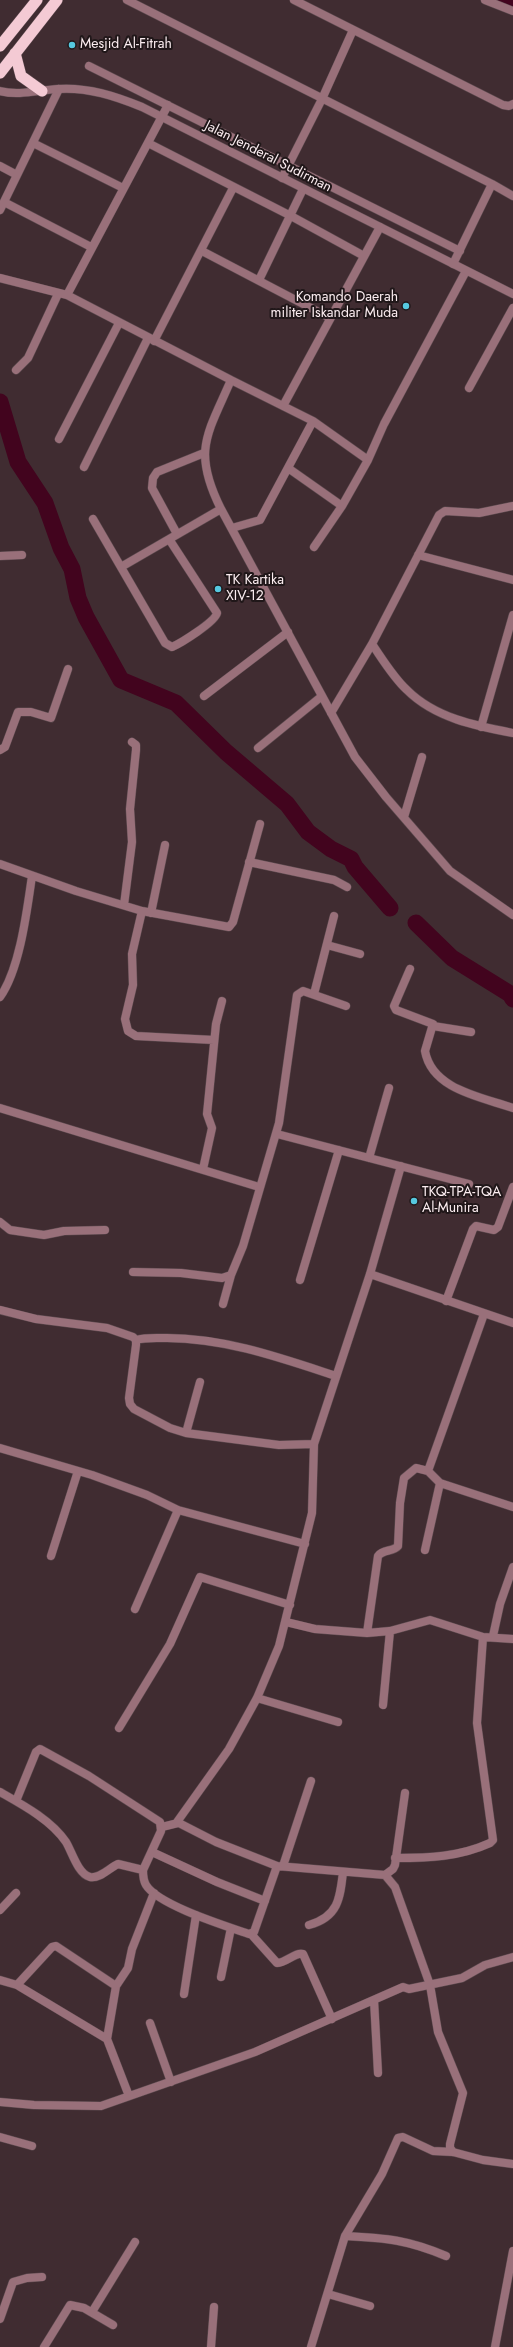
<!DOCTYPE html>
<style>
body{margin:0}
canvas{display:block;background:#402c31}
</style>
<canvas width="513" height="2347"></canvas>
<script>
const ctx = document.querySelector('canvas').getContext('2d');
ctx.lineJoin = 'round';
function trace(path, color, width, dash) { ctx.strokeStyle = color; ctx.lineWidth = width; ctx.lineCap = dash ? 'butt' : 'round'; ctx.setLineDash(dash || []); ctx.stroke(path); }
function drawText(font, color, halo, rows, align = 'center') {
  ctx.font = font + ' Jost,sans-serif'; ctx.lineWidth = 4; ctx.setLineDash([]); ctx.textBaseline = 'middle'; ctx.strokeStyle = halo; ctx.fillStyle = color; for (const [text, x, y, turn = 0] of rows) {
    ctx.save(); ctx.translate(x, y); ctx.rotate((+turn || 0) * Math.PI / 180); ctx.textAlign = isNaN(turn) ? turn : align; if (halo) ctx.strokeText(text, 0, 0); ctx.fillText(text, 0, 0); ctx.restore();
  }
}
const river = new Path2D(`
 M505 0 513 3
 M0 402 18 462 45 503 61 548 72 569 78 598 86 617 121 680 176 703 226 752 287 804 308 832 331 849 351 859 355 867 390 908
 M416 923 452 958 510 994 513 999`);
const minor = new Path2D(`
 M127 0 492 184 453 264
 M294 0 503 105 509 106 513 104
 M485 0 513 11
 M89 66 460 251
 M33 143 123 188
 M148 143 291 216 364 256
 M0 166 17 175
 M282 178 322 99 353 30
 M492 184 513 196
 M4 202 91 247
 M0 210 59 89
 M202 251 330 318
 M0 278 67 295 231 380C207 435 192 451 221 509L355 757 386 797 450 871 513 915
 M259 280 303 189
 M67 295 168 105
 M154 341 233 188
 M16 370 28 358 58 294
 M231 380 313 421 368 460 384 424 466 271
 M469 388 513 308
 M283 406 380 227
 M59 439 119 323
 M84 467 148 338
 M288 468 342 506
 M93 519 165 643 172 647C181 643 215 622 217 613L169 539
 M232 528 260 520 313 421
 M177 534 152 488 153 478 157 472 204 453
 M314 547 342 506 368 460
 M418 555 513 580
 M0 556 22 555
 M121 567 221 509
 M372 644C383 660 393 677 407 690 435 718 476 726 513 733
 M204 696 288 632
 M331 713 372 644 439 515 445 511 479 513 513 506
 M481 727 513 615
 M258 748 322 696
 M0 750 5 747 18 712H31L51 718 68 669
 M404 817 422 757
 M249 862 334 880 347 887
 M0 864 76 891 142 911 229 927 233 922 260 824
 M124 905 132 842 130 809 136 750V745L132 742
 M142 911 132 954 133 985 125 1019 128 1031 136 1036 214 1040
 M151 913 165 845
 M327 945 360 954
 M410 969 394 1006 396 1010 433 1024 425 1051C432 1090 482 1097 513 1108
 M314 994 334 916
 M0 997C20 969 27 910 32 876
 M433 1026 471 1032
 M0 1108 259 1187
 M277 1134 469 1184
 M369 1158 389 1088
 M401 1166 370 1274 314 1444 312 1513 279 1646 257 1698 229 1749 177 1822 216 1842 277 1866 385 1875 393 1869 395 1865 405 1793
 M203 1169 212 1128 207 1114 216 1024 222 1001
 M0 1222 10 1230 44 1235 64 1231 105 1230
 M133 1272 181 1273 222 1278 231 1275 243 1246 279 1123 297 995 303 991 346 1006
 M370 1274 513 1323
 M300 1280 339 1150
 M446 1301 473 1229 476 1226 494 1230 498 1227 513 1187
 M223 1304 231 1275
 M0 1310 36 1319 107 1328 133 1337 136 1340V1345L129 1398 130 1404 134 1409 170 1428 186 1433 279 1445 314 1444
 M484 1314 428 1471 440 1483 513 1507
 M136 1340C146 1337 156 1338 167 1338 225 1338 281 1358 336 1376
 M186 1433 200 1382
 M0 1448 92 1475 147 1495 178 1510 305 1544
 M425 1550 440 1483
 M51 1556 78 1471
 M135 1609 178 1510
 M286 1622 315 1629 367 1633 390 1631 430 1620 483 1637 513 1639
 M367 1633 378 1556C383 1549 393 1552 398 1546L400 1503 404 1478 416 1468 428 1471
 M493 1636 500 1604 513 1567
 M257 1698 338 1722
 M383 1705 390 1631
 M119 1728 170 1644 200 1577 290 1605
 M0 1792C23 1805 51 1820 66 1842 72 1852 78 1874 90 1877 100 1879 109 1868 118 1864L143 1870C143 1875 143 1880 146 1885 158 1905 226 1926 249 1934L254 1932 277 1866
 M16 1801 36 1752 40 1749 89 1776 160 1822 161 1831 143 1870
 M162 1827 178 1823
 M152 1852 217 1882 265 1901
 M395 1858C429 1858 459 1857 490 1843L493 1840 477 1723 483 1637
 M283 1866 311 1781
 M385 1875 395 1887 430 1985 438 2032 463 2093 450 2144V2148L453 2152
 M0 1910 16 1893
 M309 1925C338 1917 340 1899 343 1872
 M251 1934 277 1963C286 1963 295 1952 303 1954L332 2019
 M221 1977 231 1928
 M0 1980 17 1985 107 2039
 M17 1985 52 1947 56 1946 116 1986 107 2039 129 2096
 M116 1986 128 1968 132 1949 154 1893
 M184 1994 196 1915
 M374 2000 378 2073
 M150 2023 171 2082
 M0 2102 34 2105 101 2106 255 2052 403 1987 409 1989 462 1978 485 1965 513 1957
 M0 2137 32 2146
 M345 2236 382 2174 398 2138 403 2137 433 2151 453 2152 483 2160 513 2164
 M328 2294 370 2306
 M92 2312 135 2242
 M0 2319 13 2282 27 2278 42 2277
 M44 2347 70 2305 84 2308 113 2325
 M211 2347 214 2307
 M311 2347 345 2236C387 2238 408 2240 446 2256
 M495 2347 513 2251`);
const tertiary = new Path2D(`
 M0 91C19 96 39 90 58 89 88 87 115 96 142 107L513 294`);
const trunk = new Path2D(`
 M0 46 37 0
 M15 53 21 76 42 91
 M0 73 57 0`);
const markers = [
 [72,45,4,"#56c9e0"],
 [406,306,4,"#56c9e0"],
 [218,589,4,"#56c9e0"],
 [414,1201,4,"#56c9e0"]
];
const poiNames = [
 ["Mesjid Al-Fitrah",80,45],
 ["Komando Daerah",398,298,"right"],
 ["militer Iskandar Muda",398,314,"right"],
 ["TK Kartika",226,581],
 ["XIV-12",226,597],
 ["TKQ-TPA-TQA",422,1193],
 ["Al-Munira",422,1209]
];
const streetNames = [
 ["Jalan Jenderal Sudirman",268,157,27]
];
trace(river, '#42041e', 17);
trace(minor, '#5e4b50', 9);
trace(tertiary, '#5e4b50', 9);
trace(trunk, '#5e4b50', 12);
trace(minor, '#99707a', 8);
trace(tertiary, '#99707a', 8);
trace(trunk, '#f4cad4', 11);
for (const [x, y, r, color] of markers) { const dot = new Path2D(); dot.arc(x, y, r, 0, 2 * Math.PI); ctx.fillStyle = color; ctx.fill(dot); trace(dot, '#201719', 1.5); }
drawText('14px', '#fbedf0', '#201719', poiNames, 'left');
drawText('14px', '#fbedf0', '#201719', streetNames);
</script>
